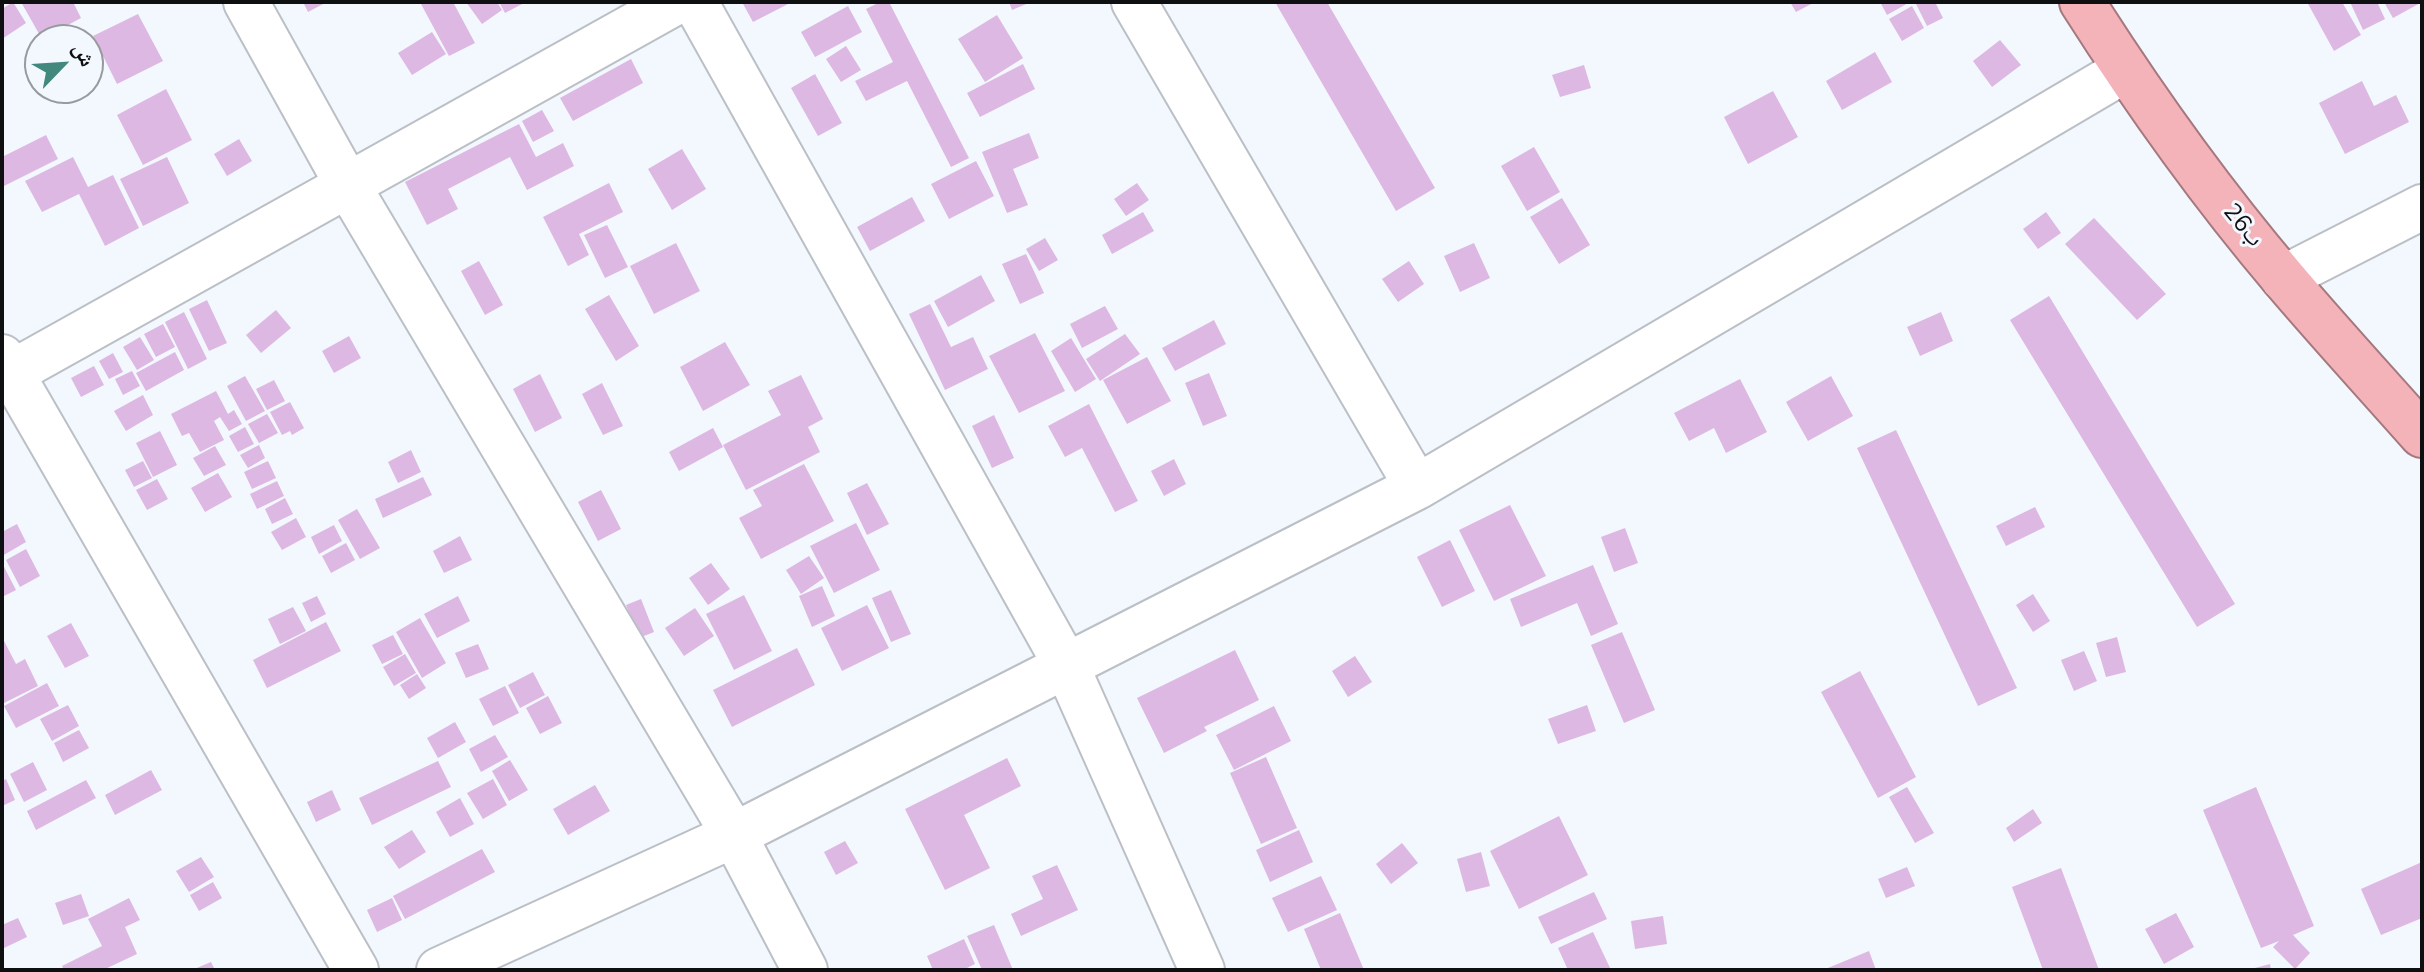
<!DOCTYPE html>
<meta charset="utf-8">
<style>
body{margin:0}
#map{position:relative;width:2424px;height:972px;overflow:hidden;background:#f3f7fe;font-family:"Nunito Sans","Noto Naskh Arabic",sans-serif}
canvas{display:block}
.frame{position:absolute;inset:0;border:4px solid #0e0f11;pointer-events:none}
.north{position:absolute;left:24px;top:24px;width:80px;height:80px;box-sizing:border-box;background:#f3f7fe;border:2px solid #979a9f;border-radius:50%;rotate:65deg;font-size:22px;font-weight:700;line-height:32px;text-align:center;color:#0e0f11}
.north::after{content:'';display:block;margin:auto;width:28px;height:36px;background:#42887e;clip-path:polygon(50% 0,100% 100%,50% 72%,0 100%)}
</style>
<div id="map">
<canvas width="2424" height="972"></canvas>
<div class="frame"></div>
<div class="north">ش</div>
</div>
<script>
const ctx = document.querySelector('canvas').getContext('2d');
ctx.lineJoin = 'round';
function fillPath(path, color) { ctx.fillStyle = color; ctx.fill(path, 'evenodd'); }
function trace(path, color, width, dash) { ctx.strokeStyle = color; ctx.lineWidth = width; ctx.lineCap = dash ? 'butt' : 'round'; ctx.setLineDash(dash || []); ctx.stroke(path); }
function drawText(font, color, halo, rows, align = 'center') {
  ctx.font = font + ' "Nunito Sans","Noto Naskh Arabic",sans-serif'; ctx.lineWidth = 6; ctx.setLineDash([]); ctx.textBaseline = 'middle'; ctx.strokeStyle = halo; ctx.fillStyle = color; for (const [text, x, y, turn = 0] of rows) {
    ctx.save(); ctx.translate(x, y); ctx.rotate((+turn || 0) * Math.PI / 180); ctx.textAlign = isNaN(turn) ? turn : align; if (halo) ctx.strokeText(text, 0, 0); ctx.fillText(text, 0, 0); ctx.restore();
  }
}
const building = new Path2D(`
 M13 2 26 23 2 39V9Z
 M21 2H73L81 18 42 39Z
 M303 2H327L308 12Z
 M424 2H453L475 43 449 56 421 4Z
 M466 2H497L502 10 482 24Z
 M499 2H526L505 13Z
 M742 2H792L753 22Z
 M880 2H889L969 158 951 167 907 81 866 101 855 81 893 62 866 9Z
 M1009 2H1031L1012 10Z
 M1275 2H1327L1435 188 1396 211Z
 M1790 2H1815L1796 12Z
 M1880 2H1910L1887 15Z
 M1915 2H1935L1943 18 1927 26Z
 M2307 2H2342L2361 35 2334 51Z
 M2350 2H2377L2385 19 2363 30Z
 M2384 2H2422L2393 18Z
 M848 6 862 32 815 57 801 32Z
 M1912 6 1924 28 1902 41 1889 19Z
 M138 14 163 61 117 84 93 36Z
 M997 15 1023 58 985 82 958 39Z
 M432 32 446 54 412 75 398 53Z
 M91 37 104 65 88 73V39Z
 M2000 40 2021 65 1992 87 1973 61Z
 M846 46 861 70 841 82 826 59Z
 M1875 52 1892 82 1842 110 1826 81Z
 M631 59 643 83 573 121 560 98Z
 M1023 64 1035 89 980 117 967 93Z
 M1584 65 1591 88 1560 97 1552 75Z
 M815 74 842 123 818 136 791 88Z
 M2362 81 2374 106 2396 95 2409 122 2345 154 2319 103Z
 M166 89 192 140 143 165 117 115Z
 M1773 91 1798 137 1748 164 1724 117Z
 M542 110 554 131 533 142 522 121Z
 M519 124 536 157 563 143 574 166 527 190 510 157 448 189 458 209 427 225 405 182Z
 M1029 133 1039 158 1013 169 1028 205 1007 213 982 152Z
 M46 135 58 159 2 187V157Z
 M239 139 252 161 227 176 214 154Z
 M1534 147 1560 192 1527 211 1501 166Z
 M682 149 706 189 672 210 648 169Z
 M73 157 88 187 113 175 139 228 105 246 79 194 42 212 25 181Z
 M167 157 189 203 143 226 120 179Z
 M976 161 994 196 949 219 931 184Z
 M609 183 623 212 579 234 589 255 568 266 543 217Z
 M1137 183 1149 200 1126 216 1114 199Z
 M912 197 925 221 870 251 857 227Z
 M1562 198 1590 245 1559 264 1530 217Z
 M1143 212 1154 231 1112 254 1102 235Z
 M2046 212 2061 233 2038 249 2023 229Z
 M2094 218 2166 294 2137 320 2065 244Z
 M607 225 628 267 605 278 584 235Z
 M1045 238 1058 260 1039 271 1026 249Z
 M676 243 700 291 654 314 630 266Z
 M1474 243 1490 278 1460 292 1444 256Z
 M1026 254 1044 293 1020 304 1002 264Z
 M479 261 503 305 485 315 461 271Z
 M1409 261 1424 284 1398 302 1382 279Z
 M981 275 995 301 948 327 934 301Z
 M609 295 639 346 616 361 585 309Z
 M2049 296 2235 604 2197 627 2010 320Z
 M207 300 227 343 209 351 189 309Z
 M930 304 951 347 973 337 988 369 945 390 909 314Z
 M1105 306 1118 329 1082 348 1070 324Z
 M276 310 291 328 261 353 246 335Z
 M184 312 207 359 188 369 165 322Z
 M1941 312 1953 341 1920 356 1907 327Z
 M1214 320 1226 344 1175 371 1162 348Z
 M163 324 175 347 156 357 144 334Z
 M1035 333 1065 391 1019 413 989 356Z
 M1125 334 1140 354 1100 381 1086 359Z
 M349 336 361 358 334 373 322 351Z
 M140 337 154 360 137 370 123 347Z
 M1071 338 1096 379 1075 392 1051 351Z
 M725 342 750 385 703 411 680 367Z
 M175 352 184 370 146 391 136 373Z
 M113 353 123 372 109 379 99 361Z
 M1147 357 1171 401 1127 424 1103 380Z
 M94 366 104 385 81 397 71 378Z
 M132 371 140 386 123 395 115 379Z
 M1209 373 1227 416 1203 426 1185 383Z
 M540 374 562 418 535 432 513 389Z
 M801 375 823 419 808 427 820 452 746 490 723 445 781 415 768 391Z
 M245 376 265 411 246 421 227 386Z
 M1831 376 1853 416 1808 441 1786 402Z
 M1740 379 1767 432 1726 453 1714 428 1689 441 1674 413Z
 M274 380 285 401 267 410 256 389Z
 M602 383 623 426 603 435 582 394Z
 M216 391 228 414 234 410 242 424 229 431 220 417 214 421 224 440 200 452 189 433 182 436 171 414Z
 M143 395 153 415 126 431 114 411Z
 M290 402 304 428 292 435 290 431 282 435 270 412Z
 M1089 404 1138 501 1115 512 1082 448 1065 457 1048 426Z
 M267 414 278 433 259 443 248 424Z
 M994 415 1014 458 992 468 972 426Z
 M245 427 254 444 238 452 229 436Z
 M713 428 723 447 679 471 669 452Z
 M1896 430 2017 688 1978 706 1857 448Z
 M160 431 177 465 153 477 136 443Z
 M259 445 265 458 248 468 240 455Z
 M215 446 226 465 204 476 193 458Z
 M411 450 421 472 398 483 388 462Z
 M1174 459 1186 484 1164 496 1151 471Z
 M143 461 152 478 134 487 125 470Z
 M268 461 276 478 252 489 244 472Z
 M804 464 834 521 761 559 739 518 762 506 753 490Z
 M218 473 232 497 205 512 191 488Z
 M423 477 432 495 383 518 375 499Z
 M157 479 168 499 147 510 136 490Z
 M277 481 284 496 257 509 250 494Z
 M867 483 889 524 867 535 847 493Z
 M601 490 621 529 598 541 578 502Z
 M285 498 293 514 272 524 265 509Z
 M1510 505 1546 576 1494 601 1459 530Z
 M2035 507 2045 527 2006 546 1996 526Z
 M357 509 380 548 360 559 338 520Z
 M296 518 306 537 282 550 271 532Z
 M856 523 880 570 834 593 810 546Z
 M17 524 26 542 2 556V532Z
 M334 525 342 541 319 554 311 537Z
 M1625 528 1638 563 1614 572 1601 537Z
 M460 536 472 560 444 573 433 551Z
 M1450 540 1475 591 1442 607 1417 557Z
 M346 543 355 560 331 573 322 556Z
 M26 549 40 576 20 587 6 560Z
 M809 556 824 578 801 594 786 570Z
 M2 563 16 590 2 597Z
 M711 563 730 589 708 605 689 578Z
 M1593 565 1618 624 1591 636 1577 603 1521 627 1510 599Z
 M822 586 835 616 812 627 799 596Z
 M891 590 911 634 891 642 872 598Z
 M2033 594 2050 621 2033 632 2016 605Z
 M744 595 772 651 734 670 706 614Z
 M317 596 326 614 311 622 302 603Z
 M458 596 470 621 437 638 424 614Z
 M641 599 654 632 639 638 626 605Z
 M867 605 889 648 842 671 821 628Z
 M293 607 306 631 280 644 268 619Z
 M695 608 714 636 684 656 665 628Z
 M420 618 446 663 422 678 396 632Z
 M326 622 341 651 267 688 253 660Z
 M71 623 89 656 65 668 47 636Z
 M1622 632 1655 710 1624 723 1591 645Z
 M393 635 403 654 382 664 372 645Z
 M2 637 16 664 25 659 38 686 2 704Z
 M2117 637 2126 672 2106 677 2096 643Z
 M478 644 489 669 466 678 455 653Z
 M797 648 815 685 732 727 713 690Z
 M1235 650 1259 700 1204 727 1207 731 1164 753 1137 698Z
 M2084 651 2097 681 2074 691 2061 660Z
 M405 654 416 673 394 686 383 667Z
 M1355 656 1372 682 1348 697 1332 671Z
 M1860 671 1916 777 1878 798 1821 692Z
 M533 672 545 695 520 708 508 685Z
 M417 674 426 688 409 699 400 685Z
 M47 683 59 706 16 728 4 706Z
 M505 686 519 713 493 726 479 699Z
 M548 696 562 723 540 734 526 708Z
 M68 705 79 726 52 741 40 719Z
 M1587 705 1596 731 1558 744 1548 719Z
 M1274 706 1291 741 1234 770 1216 735Z
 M455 722 466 742 438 758 427 738Z
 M79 730 89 748 63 762 54 743Z
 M495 735 508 757 481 772 469 749Z
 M1266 757 1297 828 1261 844 1230 773Z
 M1007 758 1021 786 964 815 990 868 945 890 905 809Z
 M510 760 528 790 509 801 492 771Z
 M438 761 451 787 372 825 359 798Z
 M33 762 47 790 24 802 10 774Z
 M151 770 162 790 115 815 105 795Z
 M6 779 15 800 2 806V781Z
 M493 779 507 805 483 819 467 793Z
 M86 780 96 798 36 830 27 811Z
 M595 785 610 811 568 835 553 809Z
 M1907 787 1934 833 1915 843 1889 797Z
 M2256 787 2314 926 2293 935 2310 953 2295 969 2273 947 2279 941 2261 948 2203 810Z
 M332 790 341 810 316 822 307 802Z
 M460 798 474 824 450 837 436 812Z
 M2033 809 2042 823 2014 842 2006 828Z
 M1559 816 1588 875 1519 909 1490 851Z
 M412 830 426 852 399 869 384 847Z
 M1299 830 1313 862 1270 882 1256 850Z
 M845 841 858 863 836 875 824 852Z
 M1402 843 1418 863 1391 884 1376 864Z
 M482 849 495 872 405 919 393 896Z
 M1481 852 1490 886 1466 892 1457 859Z
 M201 857 214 877 189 892 176 871Z
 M2422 862V918L2381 935 2361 889Z
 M1057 865 1078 910 1021 936 1011 914 1043 899 1032 876Z
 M1907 867 1915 886 1886 898 1878 879Z
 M2061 868 2099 970H2043L2012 887Z
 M1321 876 1337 910 1288 932 1272 898Z
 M213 882 222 898 199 911 190 895Z
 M1594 892 1607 919 1551 944 1538 917Z
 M81 894 89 916 63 925 55 903Z
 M129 898 140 920 125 927 137 954 103 970H64L62 966 102 946 88 919Z
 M392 898 402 920 377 932 367 910Z
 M1340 913 1364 970H1321L1304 929Z
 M2176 913 2194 947 2164 964 2145 929Z
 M1663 916 1667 944 1635 949 1631 921Z
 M18 918 27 937 2 949V925Z
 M994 925 1013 970H982L967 936Z
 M1593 932 1611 970H1568L1558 948Z
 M964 939 975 964 963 970H933L927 956Z
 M1869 951 1876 970H1823Z
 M211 962 215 970H192Z
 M2270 964 2271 970H2252L2251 969Z`);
const minor = new Path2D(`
 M246 2 347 184 734 835 805 970
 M695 2 1067 667 1202 970
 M1134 2 1417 487
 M2283 278 2422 207
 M2 357 356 970
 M2 378 676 2
 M439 970 734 835 1417 487 2125 70`);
const highway = new Path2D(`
 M2082 2C2143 98 2210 192 2284 279 2329 332 2376 383 2422 435`);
const streetNames = [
 ["26ب",2242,226,51]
];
fillPath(building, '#ddb8e2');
trace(minor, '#bbbfc6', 48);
trace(highway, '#a4797e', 48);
trace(minor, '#fff', 44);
trace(highway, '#f4b2b9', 44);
drawText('24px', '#0e0f11', '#f3f7fe', streetNames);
</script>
